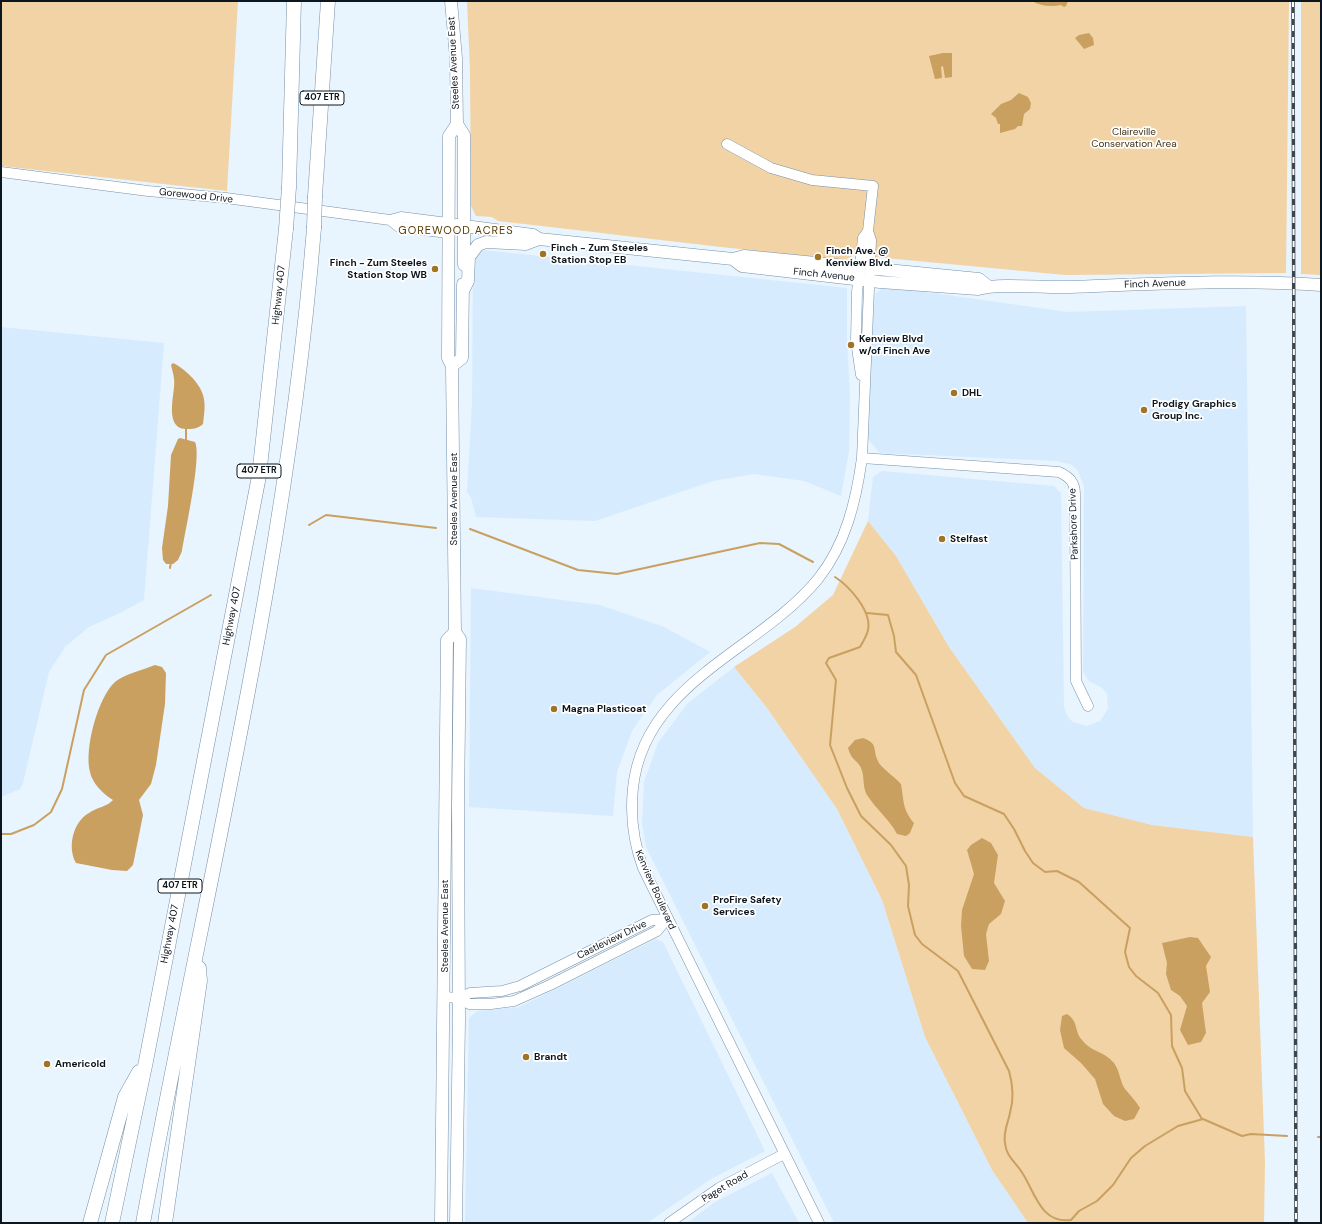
<!DOCTYPE html>
<style>
body{margin:0}
#map{position:relative;width:1322px;height:1224px;overflow:hidden;background:#e8f4fe;font-family:"DM Sans",sans-serif}
canvas{display:block}
.frame{position:absolute;inset:0;border:2px solid #0c161f;pointer-events:none}
</style>
<div id="map">
<canvas width="1322" height="1224"></canvas>
<div class="frame"></div>
</div>
<script>
const ctx = document.querySelector('canvas').getContext('2d');
ctx.lineJoin = 'round';
function fillPath(path, color) { ctx.fillStyle = color; ctx.fill(path, 'evenodd'); }
function trace(path, color, width, dash) { ctx.strokeStyle = color; ctx.lineWidth = width; ctx.lineCap = dash ? 'butt' : 'round'; ctx.setLineDash(dash || []); ctx.stroke(path); }
function drawText(font, color, halo, rows, align = 'center') {
  ctx.font = font + ' "DM Sans",sans-serif'; ctx.lineWidth = 3.5; ctx.setLineDash([]); ctx.textBaseline = 'middle'; ctx.strokeStyle = halo; ctx.fillStyle = color; for (const [text, x, y, turn = 0] of rows) {
    ctx.save(); ctx.translate(x, y); ctx.rotate((+turn || 0) * Math.PI / 180); ctx.textAlign = isNaN(turn) ? turn : align; if (halo) ctx.strokeText(text, 0, 0); ctx.fillText(text, 0, 0); ctx.restore();
  }
}
const built = new Path2D(`
 M483 250 847 288V340L850 396 849 451 841 496 804 481 754 474 713 481 595 521 476 517 471 498 467 492 472 404 473 263 477 255Z
 M884 287H891L1068 312 1246 306 1253 837 1152 825 1084 808 1035 768 949 647 896 556 868 521 873 477 882 471 1054 486 1061 493 1064 707 1068 717 1073 722 1087 726 1100 721 1108 709 1107 694 1102 688 1089 681 1083 672 1084 486 1078 471 1072 465 1058 461 880 453 867 438 874 297 875 294Z
 M1 327 164 343 144 600 120 613 89 627 65 647 49 672 23 783 20 789 1 797Z
 M471 588 600 605 664 627 710 652 657 695 632 731 617 772 613 816 469 807Z
 M734 667 767 708 837 809 882 900 925 1037 992 1170 1028 1223H834L646 847 642 823 644 782 658 743 687 704Z
 M656 939 663 942 765 1151 711 1179 647 1223H465L469 1018 477 1011 519 1007Z
 M772 1173 799 1223H687L715 1202Z`);
const green = new Path2D(`
 M1 1H238L227 191 1 166Z
 M467 1H1289L1286 273 1065 275 854 255 845 260C729 249 614 234 498 221L492 217 476 216 471 206 470 70Z
 M1301 1H1321V275L1301 274Z
 M868 521 896 556 949 647 1035 768 1084 808 1152 825 1253 837 1265 1162 1264 1223H1028L992 1170 925 1037 882 900 837 809 767 708 734 667 795 627 833 595Z`);
const water = new Path2D(`
 M1032 1H1068L1066 6 1064 7 1061 5C1051 7 1040 6 1032 1Z
 M1089 33 1093 38 1094 45 1084 49 1075 38 1079 35Z
 M943 53H952V77L945 78 943 66 941 67 942 78 935 79 929 56Z
 M1019 93 1028 97 1031 103 1030 109 1024 114 1022 126H1018L1015 129 1000 133V124H998L996 118 991 114 1001 104 1011 100Z
 M173 363C184 368 200 383 203 395 206 404 204 415 203 424 197 429 193 429 185 429 166 428 173 399 174 387 175 379 173 373 171 365Z
 M180 438 195 442C202 456 185 532 182 551L178 560 173 564H166L163 560 162 548 168 506 171 455 178 439Z
 M155 665 162 667 166 673 165 704 156 765 151 784 139 800 143 815 133 865 127 871 112 870 76 863C67 847 73 822 89 813 97 807 107 807 113 800 104 795 92 783 90 772 84 749 98 697 115 682 124 674 143 670 155 665Z
 M863 738C879 744 872 749 878 761 880 767 895 777 901 784 904 800 902 809 914 823L910 833 906 836 897 834C889 819 876 809 867 795 862 786 865 777 861 768 858 760 852 762 848 748L855 740Z
 M982 838 991 843 998 855 994 883 1005 901 1001 914 989 924 986 934 989 961 985 970 972 969 964 956 961 926 962 910 974 874 967 850 971 845Z
 M1190 937 1198 938 1211 957 1206 966 1210 992 1202 1003 1206 1033 1201 1042 1188 1045 1180 1030 1187 1006 1180 996 1171 990 1166 974 1167 963 1162 943Z
 M1067 1014C1079 1022 1074 1031 1082 1040 1091 1052 1104 1051 1114 1063 1120 1071 1120 1082 1125 1089 1130 1095 1136 1101 1140 1108L1134 1119 1125 1121 1114 1116 1103 1104 1095 1079 1081 1063 1064 1048 1060 1030 1062 1016Z`);
const stream = new Path2D(`
 M186 427V440
 M309 525 326 515 436 528
 M470 529 578 570 617 574 760 543 779 544 813 562
 M170 568 171 562
 M835 577C849 586 872 611 868 630 867 635 863 642 860 647L829 658 826 663 836 680 830 745 847 788 861 816 891 845 906 866 909 885 908 906 915 935 922 944 958 971 1009 1071C1013 1085 1014 1099 1010 1113 1008 1123 1003 1132 1005 1143 1006 1157 1016 1162 1023 1174 1035 1193 1041 1224 1071 1220L1079 1211 1097 1201 1113 1185 1131 1158 1145 1146 1178 1126 1203 1119 1242 1136 1251 1134 1287 1136
 M867 613 888 615 894 636 896 652 916 675 955 783 964 796 1004 814 1014 829 1025 851 1033 863 1045 872 1057 871 1079 882 1130 928 1125 952 1129 967 1136 976 1158 993 1171 1015 1172 1046 1182 1068 1185 1091 1202 1119
 M1 834H11L34 825 51 812 62 789 84 690 106 655 211 595
 M1318 1137H1321`);
const minor = new Path2D(`
 M727 144 771 168 812 180 873 186 868 231 863 238 857 292 856 341 861 375
 M1 172 148 191 226 198 390 220 401 217 448 223
 M390 220 399 227 448 233
 M862 458 1059 472C1070 477 1075 483 1075 494L1076 681 1088 706
 M444 997 459 998 470 993 502 991 520 986 652 920 667 919
 M459 998 469 1004H491L514 1001 550 985 657 931 667 919
 M669 1223 719 1188 784 1154
 M819 1223 643 868C633 841 630 816 633 788 644 682 759 651 818 579 846 544 856 501 862 458L871 240 868 231`);
const major = new Path2D(`
 M451 1 456 58 457 124 464 135V265
 M457 225 533 235 539 239
 M733 259 742 266 880 282 978 289C1002 283 1042 288 1069 287 1153 284 1237 279 1321 285
 M463 291 468 281 469 257 478 245 486 242 526 244 539 239 733 259 744 256 979 279 989 287
 M452 366 462 358 463 284
 M441 1223 447 640 455 632
 M456 1223 459 1021 458 806 460 639 455 632 452 366 448 358 449 136 457 124`);
const highway = new Path2D(`
 M289 187 294 1
 M315 196 328 1
 M90 1223 125 1097 139 1072
 M112 1223 146 1061 259 476 286 229
 M143 1223C204 893 287 564 314 228
 M165 1223 200 981 199 968`);
const rail = new Path2D(`
 M1293 1 1296 1223`);
const highwayBridge = new Path2D(`
 M314 228 315 196
 M286 229 289 187`);
const markers = [
 [543,254,4,"#a07425"],
 [818,257,4,"#a07425"],
 [435,269,4,"#a07425"],
 [851,345,4,"#a07425"],
 [954,393,4,"#a07425"],
 [1144,410,4,"#a07425"],
 [942,539,4,"#a07425"],
 [554,709,4,"#a07425"],
 [705,906,4,"#a07425"],
 [526,1057,4,"#a07425"],
 [47,1064,4,"#a07425"]
];
const shields = [
 [322,98,44],
 [259,471,44],
 [180,886,44]
];
const shieldNames = [
 ["407 ETR",322,98],
 ["407 ETR",259,471],
 ["407 ETR",180,886]
];
const streetNames = [
 ["Steeles Avenue East",454,63,-93],
 ["Gorewood Drive",196,196,6],
 ["Finch Avenue",824,275,6],
 ["Finch Avenue",1155,284,-2],
 ["Highway 407",279,295,-84],
 ["Steeles Avenue East",454,499,-90],
 ["Parkshore Drive",1074,524,-92],
 ["Highway 407",232,616,-79],
 ["Kenview Boulevard",655,890,66],
 ["Steeles Avenue East",445,926,-90],
 ["Highway 407",170,934,-79],
 ["Castleview Drive",612,940,-26],
 ["Paget Road",725,1187,-31]
];
const parkNames = [
 ["Claireville",1134,132],
 ["Conservation Area",1134,144]
];
const poiNames = [
 ["Finch - Zum Steeles",551,248],
 ["Station Stop EB",551,260],
 ["Finch Ave. @",826,251],
 ["Kenview Blvd.",826,263],
 ["Finch - Zum Steeles",427,263,"right"],
 ["Station Stop WB",427,275,"right"],
 ["Kenview Blvd",859,339],
 ["w/of Finch Ave",859,351],
 ["DHL",962,393],
 ["Prodigy Graphics",1152,404],
 ["Group Inc.",1152,416],
 ["Stelfast",950,539],
 ["Magna Plasticoat",562,709],
 ["ProFire Safety",713,900],
 ["Services",713,912],
 ["Brandt",534,1057],
 ["Americold",55,1064]
];
const neighbourhoodNames = [
 ["GOREWOOD ACRES",456,231]
];
fillPath(built, '#d7ebfe');
fillPath(green, '#f2d3a5');
fillPath(water, '#c9a060');
trace(stream, '#c9a060', 2);
trace(minor, '#7690a8', 11);
trace(major, '#7690a8', 13);
trace(highway, '#7690a8', 15);
trace(minor, '#fff', 10);
trace(major, '#fff', 12);
trace(highway, '#fff', 14);
trace(rail, '#3a454e', 3.5);
trace(rail, '#fff', 2, [6]);
trace(highwayBridge, '#7690a8', 15, []);
trace(highwayBridge, '#fff', 14);
for (const [x, y, r, color] of markers) { const dot = new Path2D(); dot.arc(x, y, r, 0, 2 * Math.PI); ctx.fillStyle = color; ctx.fill(dot); trace(dot, '#fff', 1.5); }
for (const [x, y, w] of shields) { const box = new Path2D(); box.roundRect(x - w / 2, y - 7, w, 14, 3); ctx.fillStyle = '#fff'; ctx.fill(box); trace(box, '#0c161f', 1); }
drawText('bold 9px', '#0c161f', null, shieldNames);
drawText('10px', '#0c161f', '#fff', streetNames);
drawText('10px', '#423114', '#fff', parkNames);
drawText('bold 10px', '#0c161f', '#fff', poiNames, 'left');
ctx.letterSpacing = '1px';
drawText('11px', '#583a00', '#fff', neighbourhoodNames);
ctx.letterSpacing = '0px';
</script>
